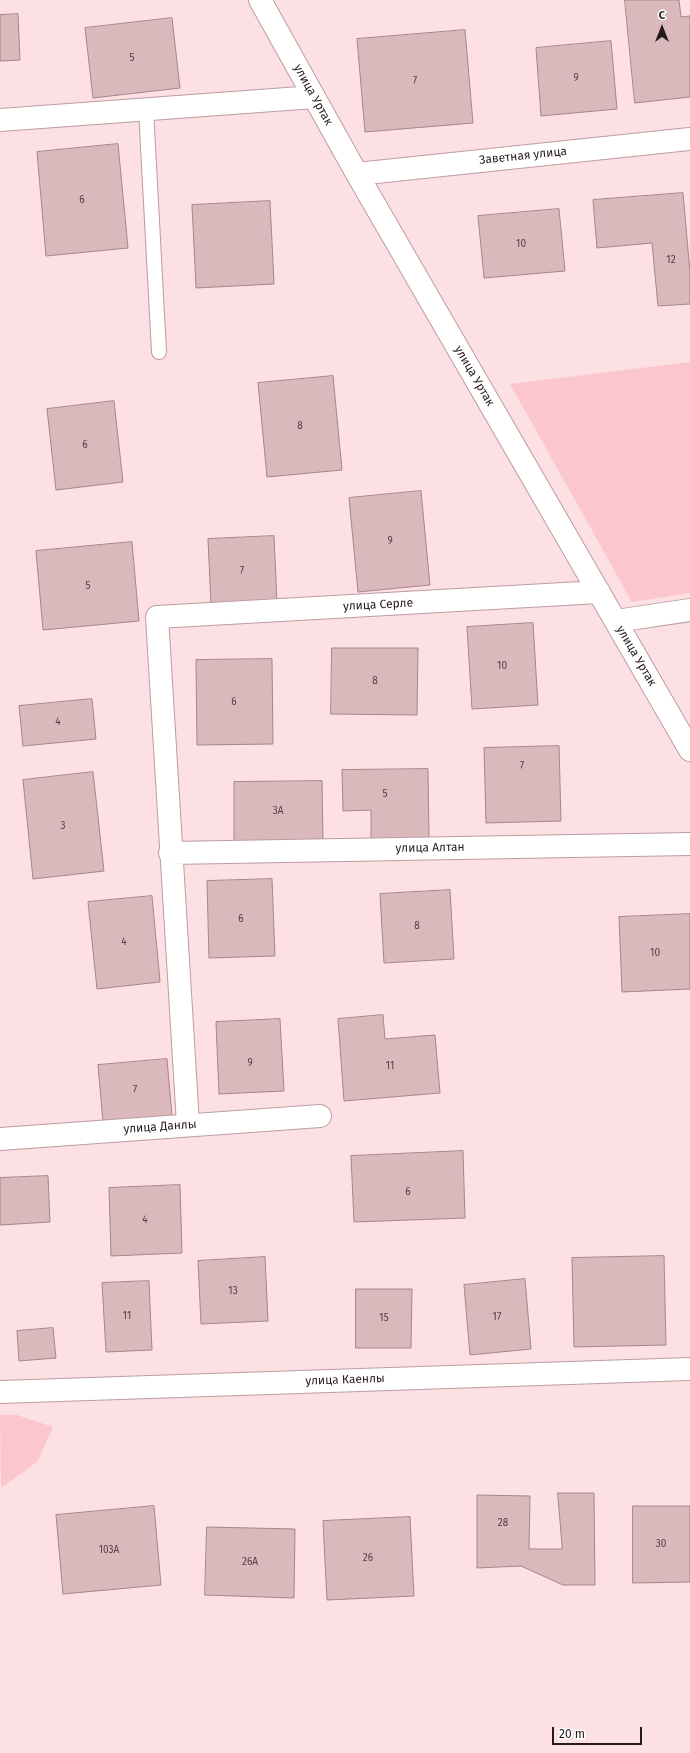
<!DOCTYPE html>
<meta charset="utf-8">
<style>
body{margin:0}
#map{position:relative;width:690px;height:1753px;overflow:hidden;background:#fde0e3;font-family:"Fira Sans",sans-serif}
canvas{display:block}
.north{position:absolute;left:642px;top:8px;width:40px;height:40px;-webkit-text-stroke:3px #fff;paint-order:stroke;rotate:0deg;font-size:11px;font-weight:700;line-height:16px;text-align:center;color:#261a1b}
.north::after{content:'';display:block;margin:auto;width:14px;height:18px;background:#261a1b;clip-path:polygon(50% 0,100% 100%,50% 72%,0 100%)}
.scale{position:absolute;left:552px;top:1727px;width:90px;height:18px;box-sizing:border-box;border:2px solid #261a1b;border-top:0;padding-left:5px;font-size:12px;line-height:14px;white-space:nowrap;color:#261a1b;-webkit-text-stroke:3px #fff;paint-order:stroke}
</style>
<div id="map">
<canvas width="690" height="1753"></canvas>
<div class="north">С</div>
<div class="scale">20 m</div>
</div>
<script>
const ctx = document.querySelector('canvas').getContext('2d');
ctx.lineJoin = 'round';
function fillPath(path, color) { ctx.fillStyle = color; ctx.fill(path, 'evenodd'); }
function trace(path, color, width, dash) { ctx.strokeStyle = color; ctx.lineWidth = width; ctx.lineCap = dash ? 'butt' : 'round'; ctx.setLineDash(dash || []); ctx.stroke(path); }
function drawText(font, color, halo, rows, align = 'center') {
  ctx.font = font + ' "Fira Sans",sans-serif'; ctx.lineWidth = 3; ctx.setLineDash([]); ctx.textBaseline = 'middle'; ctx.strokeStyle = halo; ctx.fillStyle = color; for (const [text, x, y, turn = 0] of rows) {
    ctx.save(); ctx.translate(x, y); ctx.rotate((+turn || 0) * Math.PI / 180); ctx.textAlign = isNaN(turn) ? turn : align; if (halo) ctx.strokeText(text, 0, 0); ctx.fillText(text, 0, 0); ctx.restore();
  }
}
const green = new Path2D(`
 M690 362V593L632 602 510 384Z
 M0 1415H17L53 1427 37 1462 1 1488Z`);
const building = new Path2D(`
 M625 0H679L681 17 690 16V97L635 103Z
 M18 14 20 60 0 61V15Z
 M172 18 180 88 93 98 85 28Z
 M465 30 473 123 365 132 357 39Z
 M611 41 617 109 541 116 536 48Z
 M118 144 128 248 46 256 37 152Z
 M683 193 690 272V304L658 306 652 243 597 248 593 200Z
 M270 201 274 284 196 288 192 205Z
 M559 209 565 271 484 278 478 216Z
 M333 376 342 470 267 477 258 383Z
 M114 401 123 482 56 490 47 409Z
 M421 491 430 585 358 592 349 498Z
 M274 536 277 603 211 606 208 539Z
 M132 542 139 621 43 630 36 551Z
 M533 623 538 705 472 709 467 627Z
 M332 648H418L417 715 331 714Z
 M272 659 273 744 197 745 196 660Z
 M92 699 96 739 23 746 19 706Z
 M559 746 561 821 486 823 484 748Z
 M428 769 429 840 371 841V810L343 811 342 770Z
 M93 772 104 871 33 879 23 780Z
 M322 781 323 841 234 842V782Z
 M272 879 275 956 209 958 207 881Z
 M450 890 454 959 384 963 380 894Z
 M152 896 160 982 97 989 88 902Z
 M690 914V989L622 992 619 917Z
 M383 1015 385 1039 435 1035 440 1093 344 1101 338 1019Z
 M280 1019 284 1091 219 1094 216 1022Z
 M167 1059 172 1116 103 1122 98 1065Z
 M463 1151 465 1218 354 1222 351 1156Z
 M48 1176 50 1222 0 1225V1178Z
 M180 1185 182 1253 111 1256 109 1188Z
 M664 1256 666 1345 574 1347 572 1258Z
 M265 1257 268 1321 201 1324 198 1261Z
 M525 1279 531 1349 470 1355 464 1285Z
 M149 1281 152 1350 106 1352 102 1283Z
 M356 1289H412L411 1348H356Z
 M53 1328 56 1358 19 1361 17 1331Z
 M558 1493H594L595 1585H563L521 1566 477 1568V1495L530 1496 529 1549H562Z
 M154 1506 161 1585 63 1594 56 1515Z
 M633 1506H690V1582L633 1583Z
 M410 1517 414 1596 327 1600 323 1521Z
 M207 1527 295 1529 294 1598 205 1595Z`);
const service = new Path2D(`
 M146 109 159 352`);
const minor = new Path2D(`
 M260 0 357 174 690 750
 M0 120 314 97
 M357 174 690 139
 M616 621 690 610
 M170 853 690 844
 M188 1124 157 617 599 592
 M0 1139 320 1116
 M0 1392 690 1369`);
const numberNames = [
 ["5",132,58],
 ["9",576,78],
 ["7",415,81],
 ["6",82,200],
 ["10",521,244],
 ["12",671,260],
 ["8",300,426],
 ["6",85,445],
 ["9",390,541],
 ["7",242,571],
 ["5",88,586],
 ["10",502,666],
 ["8",375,681],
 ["6",234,702],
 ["4",58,722],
 ["7",522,766],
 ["5",385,794],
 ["3А",278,811],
 ["3",63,826],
 ["6",241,919],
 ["8",417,926],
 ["4",124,942],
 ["10",655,953],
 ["9",250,1063],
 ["11",390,1066],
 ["7",135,1090],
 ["6",408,1192],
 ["4",145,1220],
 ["13",233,1291],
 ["11",127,1316],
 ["17",497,1317],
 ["15",384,1318],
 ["28",503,1523],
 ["30",661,1544],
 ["103А",109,1550],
 ["26",368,1558],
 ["26А",250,1562]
];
const streetNames = [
 ["улица Уртак",313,95,61],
 ["Заветная улица",523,156,-6],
 ["улица Уртак",474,376,60],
 ["улица Серле",378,605,-3],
 ["улица Уртак",636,656,60],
 ["улица Алтан",430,848,-1],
 ["улица Данлы",160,1127,-4],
 ["улица Каенлы",345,1380,-2]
];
fillPath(green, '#fbc6cc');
fillPath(building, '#dab8bc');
trace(building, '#a68589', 1);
trace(service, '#bd9ca0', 16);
trace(minor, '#bd9ca0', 24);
trace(service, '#fff', 14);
trace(minor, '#fff', 22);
drawText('10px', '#534243', null, numberNames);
drawText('12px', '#261a1b', '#fff', streetNames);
</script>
